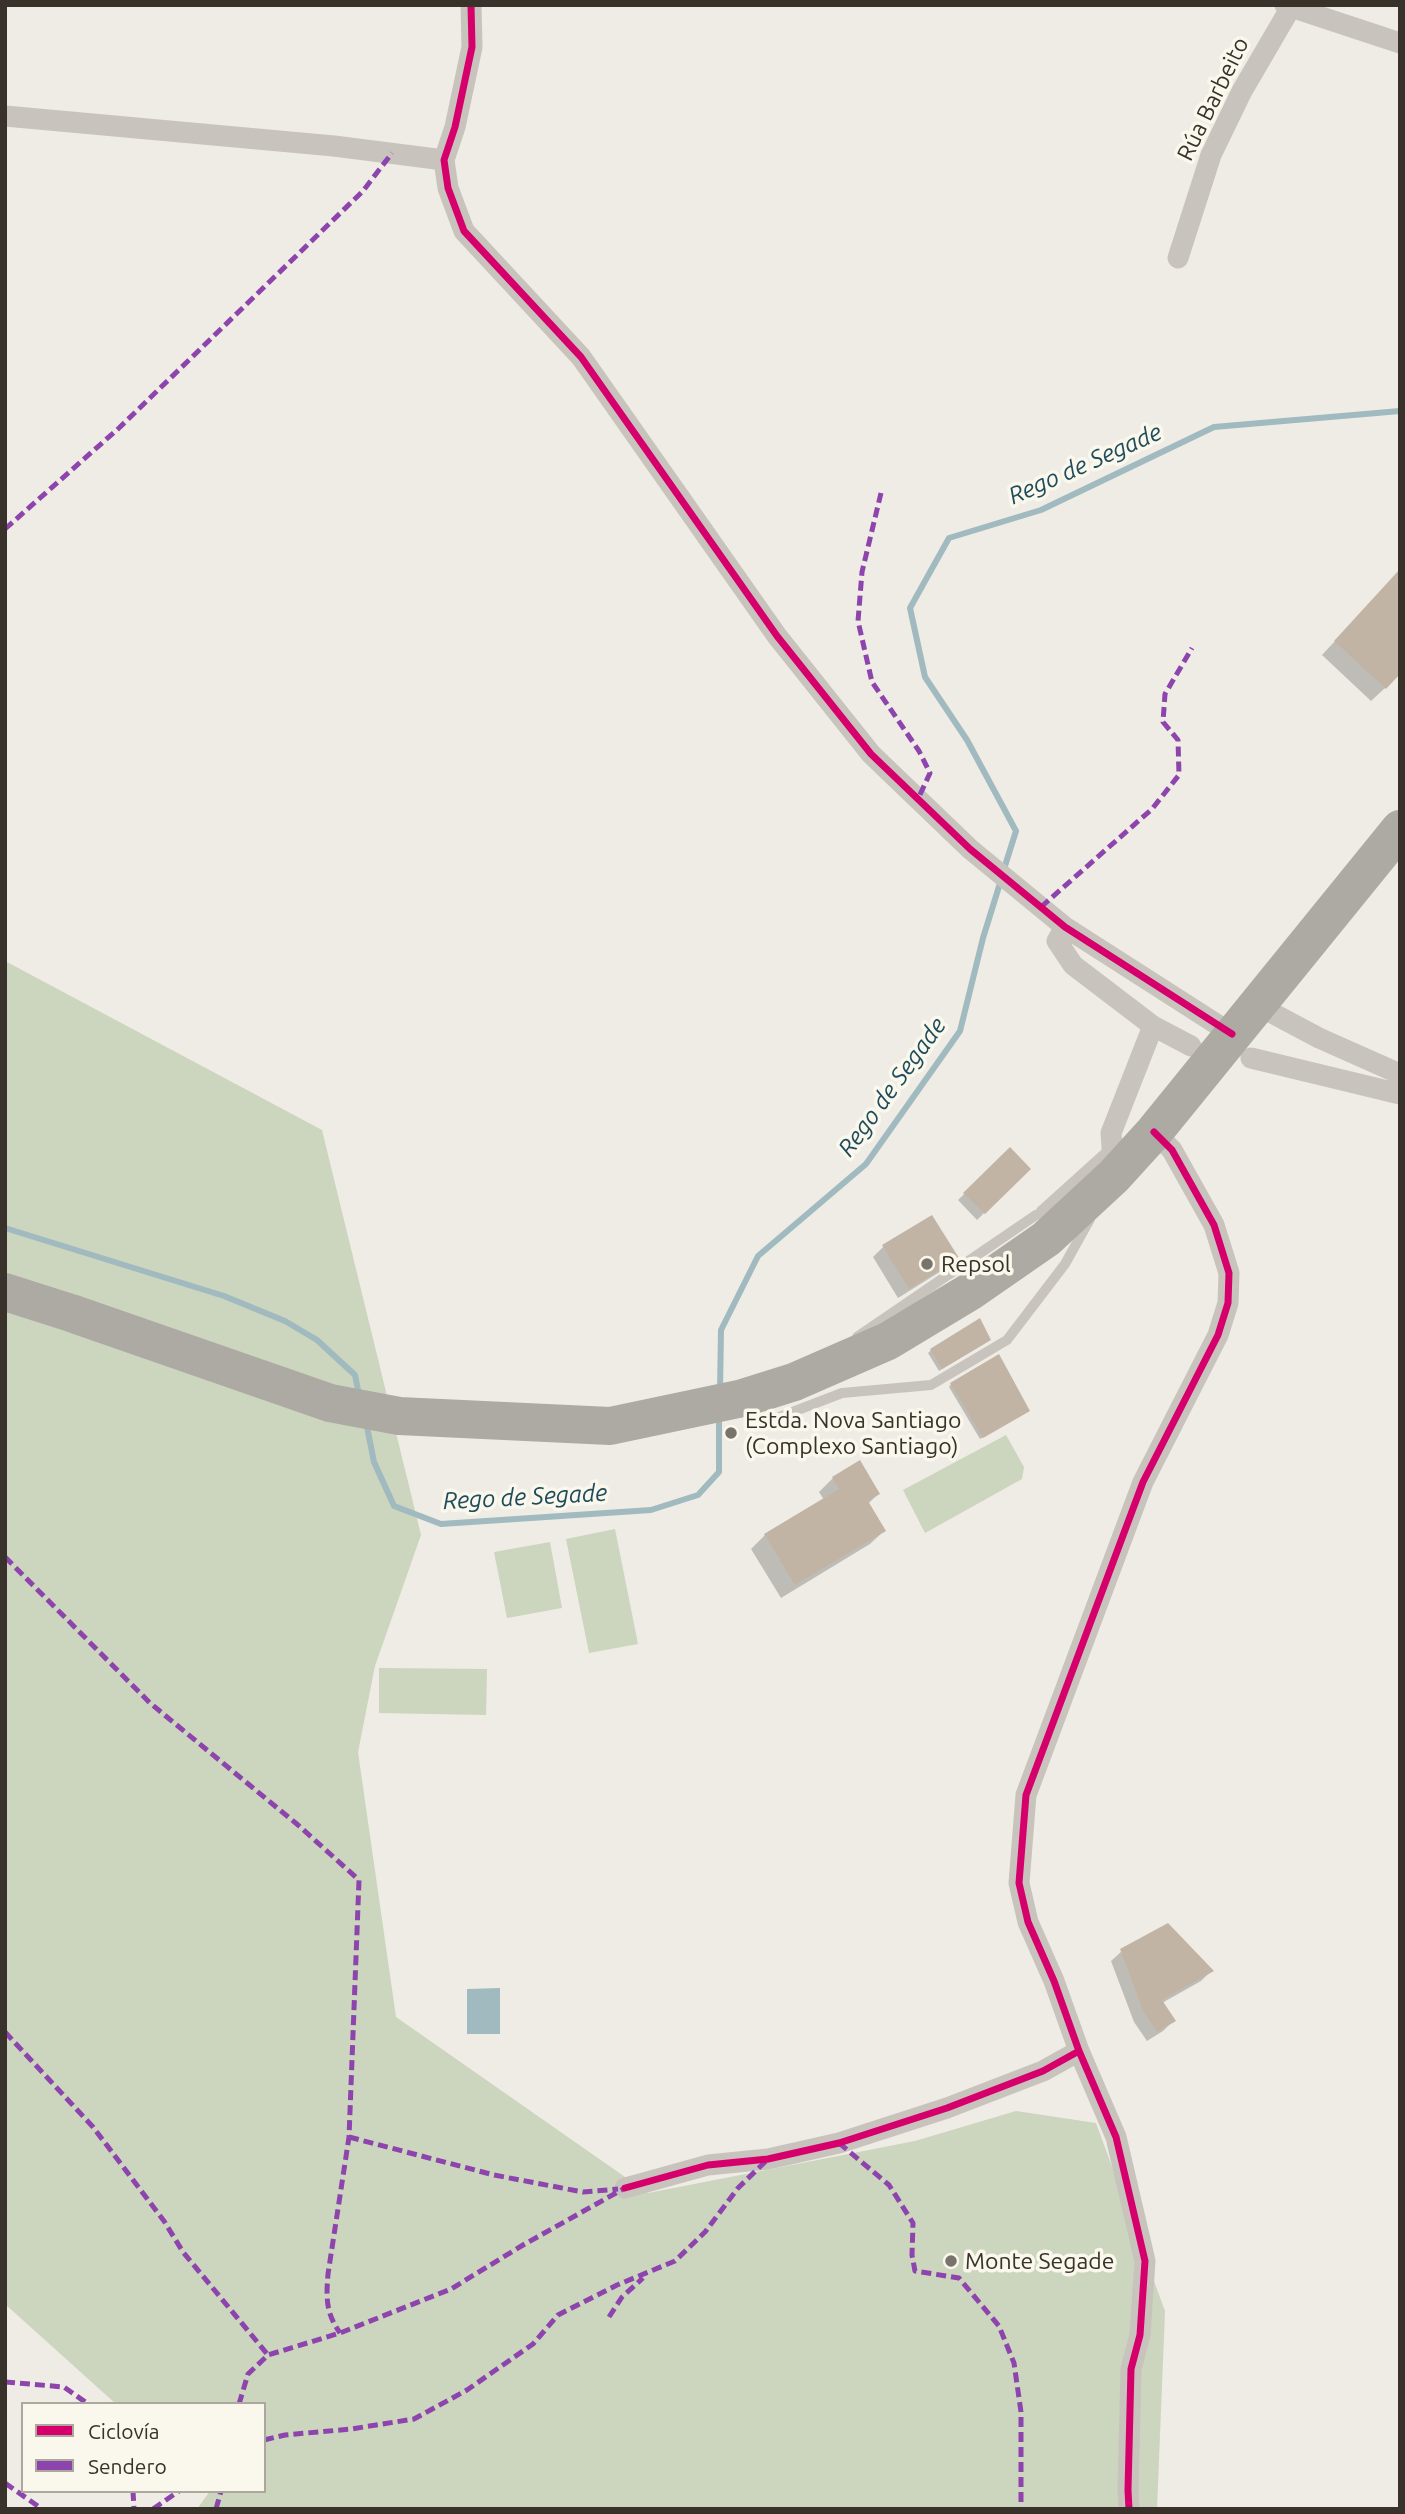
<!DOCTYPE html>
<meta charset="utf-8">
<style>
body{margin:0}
#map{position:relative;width:1405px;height:2514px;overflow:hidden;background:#eeece4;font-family:Ubuntu,sans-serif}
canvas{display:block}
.frame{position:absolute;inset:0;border:7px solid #39322a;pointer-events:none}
.legend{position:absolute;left:21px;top:2402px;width:245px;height:91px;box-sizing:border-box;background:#faf7ec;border:2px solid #ada89e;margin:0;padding:9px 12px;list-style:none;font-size:21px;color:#39322a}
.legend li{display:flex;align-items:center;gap:14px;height:35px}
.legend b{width:35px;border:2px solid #ada89e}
</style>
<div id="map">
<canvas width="1405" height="2514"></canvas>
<div class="frame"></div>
<ul class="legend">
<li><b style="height:9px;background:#d6006c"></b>Ciclovía</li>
<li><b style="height:9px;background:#8e44ad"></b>Sendero</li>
</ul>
</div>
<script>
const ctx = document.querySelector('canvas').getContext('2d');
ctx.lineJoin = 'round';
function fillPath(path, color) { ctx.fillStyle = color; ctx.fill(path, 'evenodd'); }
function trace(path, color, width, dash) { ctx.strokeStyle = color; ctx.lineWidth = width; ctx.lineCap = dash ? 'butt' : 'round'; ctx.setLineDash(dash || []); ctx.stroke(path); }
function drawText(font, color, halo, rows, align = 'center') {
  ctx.font = font + ' Ubuntu,sans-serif'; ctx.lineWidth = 7; ctx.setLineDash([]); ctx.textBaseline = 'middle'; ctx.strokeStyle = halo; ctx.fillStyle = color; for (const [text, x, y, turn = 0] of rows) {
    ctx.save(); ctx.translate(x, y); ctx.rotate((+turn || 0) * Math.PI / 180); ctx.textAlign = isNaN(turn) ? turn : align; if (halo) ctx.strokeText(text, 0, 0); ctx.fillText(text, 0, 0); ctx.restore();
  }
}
const green = new Path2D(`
 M5 961 322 1130 421 1535 375 1666 358 1752 396 2017 648 2193 915 2141 1016 2111 1096 2123 1165 2311 1157 2509H197L210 2491H264V2404H116L5 2304Z
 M1006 1435 1024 1467 1022 1479 925 1533 903 1490Z
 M615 1529 638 1644 589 1653 566 1539Z
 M550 1542 562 1608 507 1618 494 1552Z
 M379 1668 487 1669 486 1715 379 1713Z`);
const water = new Path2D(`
 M500 1988V2034H467V1989Z`);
const shadow = new Path2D(`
 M1400 571 1385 688 1371 701 1322 655Z
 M1010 1150 1029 1169 977 1220 958 1200Z
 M883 1247 956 1258 946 1268 898 1298 873 1257Z
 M987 1342 939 1371 928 1353 931 1350Z
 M951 1384 1025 1413 980 1439 949 1387Z
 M833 1478 878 1494 868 1504 884 1531 870 1544 781 1598 751 1549 765 1535 824 1500 819 1492Z
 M1122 1951 1211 1971 1201 1981 1162 2003 1173 2021 1163 2031 1147 2041 1134 2022 1111 1961Z`);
const stream = new Path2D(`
 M1004 869 1016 831 967 740 925 677 910 608 949 538 1041 510 1214 427 1400 411
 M5 1228 224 1296 285 1321 317 1340 355 1375 359 1395
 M720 1391 721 1330 758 1256 866 1164 960 1031 983 938 1001 880
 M366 1422 374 1462 394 1506 441 1524 651 1510 698 1495 719 1472V1416`);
const building = new Path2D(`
 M1400 569V674L1386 689 1334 641Z
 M1010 1147 1031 1169 985 1214 963 1193Z
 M932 1215 959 1258 909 1289 882 1245Z
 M980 1318 991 1340 942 1369 930 1349Z
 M999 1354 1030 1411 983 1438 950 1383Z
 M860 1460 880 1494 868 1501 886 1531 795 1585 764 1534 839 1489 832 1477Z
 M1168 1923 1214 1971 1162 2000 1176 2021 1157 2032 1143 2011 1120 1949Z`);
const lane = new Path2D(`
 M1041 1211 1112 1147
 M857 1337 1036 1215 1061 1207
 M769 1421 842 1393 931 1385 1007 1340 1065 1264 1090 1219`);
const street = new Path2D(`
 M471 5 472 47 455 127 444 160 448 188 464 231 581 357 777 636 871 754 970 849 1065 927 1232 1034
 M1285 5 1400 43
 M5 116 334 146 444 160
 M1178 258 1211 155 1242 91 1291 7
 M1065 927 1057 941 1073 965 1153 1026 1191 1046
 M1257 1005 1319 1038 1400 1074
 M1251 1058 1400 1094
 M1114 1176 1111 1133 1153 1026
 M625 2188 708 2165 768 2159 839 2143 947 2108 1043 2071 1079 2051
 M1129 2509 1128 2490 1131 2369 1140 2335 1145 2261 1116 2137 1079 2051 1054 1981 1028 1922 1019 1883 1026 1795 1143 1482 1218 1335 1228 1303 1229 1273 1214 1225 1172 1150 1154 1132`);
const highway = new Path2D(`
 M5 1292 71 1313 330 1403 399 1416 610 1426 743 1398 794 1382 888 1341 971 1291 1046 1239 1114 1176 1154 1132 1400 829`);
const quiet = new Path2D(`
 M881 493 862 572 858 621 872 682 919 751 930 773 918 799
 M5 529 119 428 363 191 392 153
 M1041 907 1152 809 1179 775 1178 740 1163 722 1165 694 1192 648
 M5 1557 150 1703 298 1825 359 1880 349 2137 328 2274C326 2299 326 2313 340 2333
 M5 2032 93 2127 164 2221 183 2252 268 2355
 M349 2137 494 2175 583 2192 618 2189
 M839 2143 889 2185 913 2223 912 2255 915 2271 959 2278 999 2326 1014 2363 1021 2412V2509
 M609 2317 622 2297 643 2278
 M5 2382 64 2387 88 2404
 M239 2404 248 2374 268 2355 340 2333 451 2289 523 2245 625 2188
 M264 2440 285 2435 351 2429 414 2419 467 2390 533 2344 558 2315 617 2285 675 2261 705 2232 738 2188 768 2159
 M5 2483 42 2509
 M133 2491 134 2509
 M153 2509 179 2491
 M216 2509 221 2491`);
const cycleway = new Path2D(`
 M471 5 472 47 455 127 444 160 448 188 464 231 581 357 777 636 871 754 970 849 1065 927 1232 1034
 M625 2188 708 2165 768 2159 839 2143 947 2108 1043 2071 1079 2051
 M1129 2509 1128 2490 1131 2369 1140 2335 1145 2261 1116 2137 1079 2051 1054 1981 1028 1922 1019 1883 1026 1795 1143 1482 1218 1335 1228 1303 1229 1273 1214 1225 1172 1150 1154 1132`);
const markers = [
 [927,1264,7,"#78736b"],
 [731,1433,7,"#78736b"],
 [951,2261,7,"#78736b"]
];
const streetNames = [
 ["Rúa Barbeito",1213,99,-64]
];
const poiNames = [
 ["Repsol",941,1264],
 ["Estda. Nova Santiago",745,1420],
 ["(Complexo Santiago)",745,1446],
 ["Monte Segade",965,2261]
];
const waterNames = [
 ["Rego de Segade",1085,464,-24],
 ["Rego de Segade",892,1087,-54],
 ["Rego de Segade",525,1497,-3]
];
fillPath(green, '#ccd5be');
fillPath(water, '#a0bac0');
fillPath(shadow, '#0003');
trace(stream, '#a0bac0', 6);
fillPath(building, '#c2b4a5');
trace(lane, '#c8c4bd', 10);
trace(street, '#c8c4bd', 21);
trace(highway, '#adaaa3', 38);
trace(quiet, '#8e44ad', 5, [10, 5]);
trace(cycleway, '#d6006c', 7);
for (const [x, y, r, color] of markers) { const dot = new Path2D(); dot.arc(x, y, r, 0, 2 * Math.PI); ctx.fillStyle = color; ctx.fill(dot); trace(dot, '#faf7ec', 2.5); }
drawText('23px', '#39322a', '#faf7ec', streetNames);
drawText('23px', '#39322a', '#faf7ec', poiNames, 'left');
drawText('italic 24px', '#1f4c5b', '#faf7ec', waterNames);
</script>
